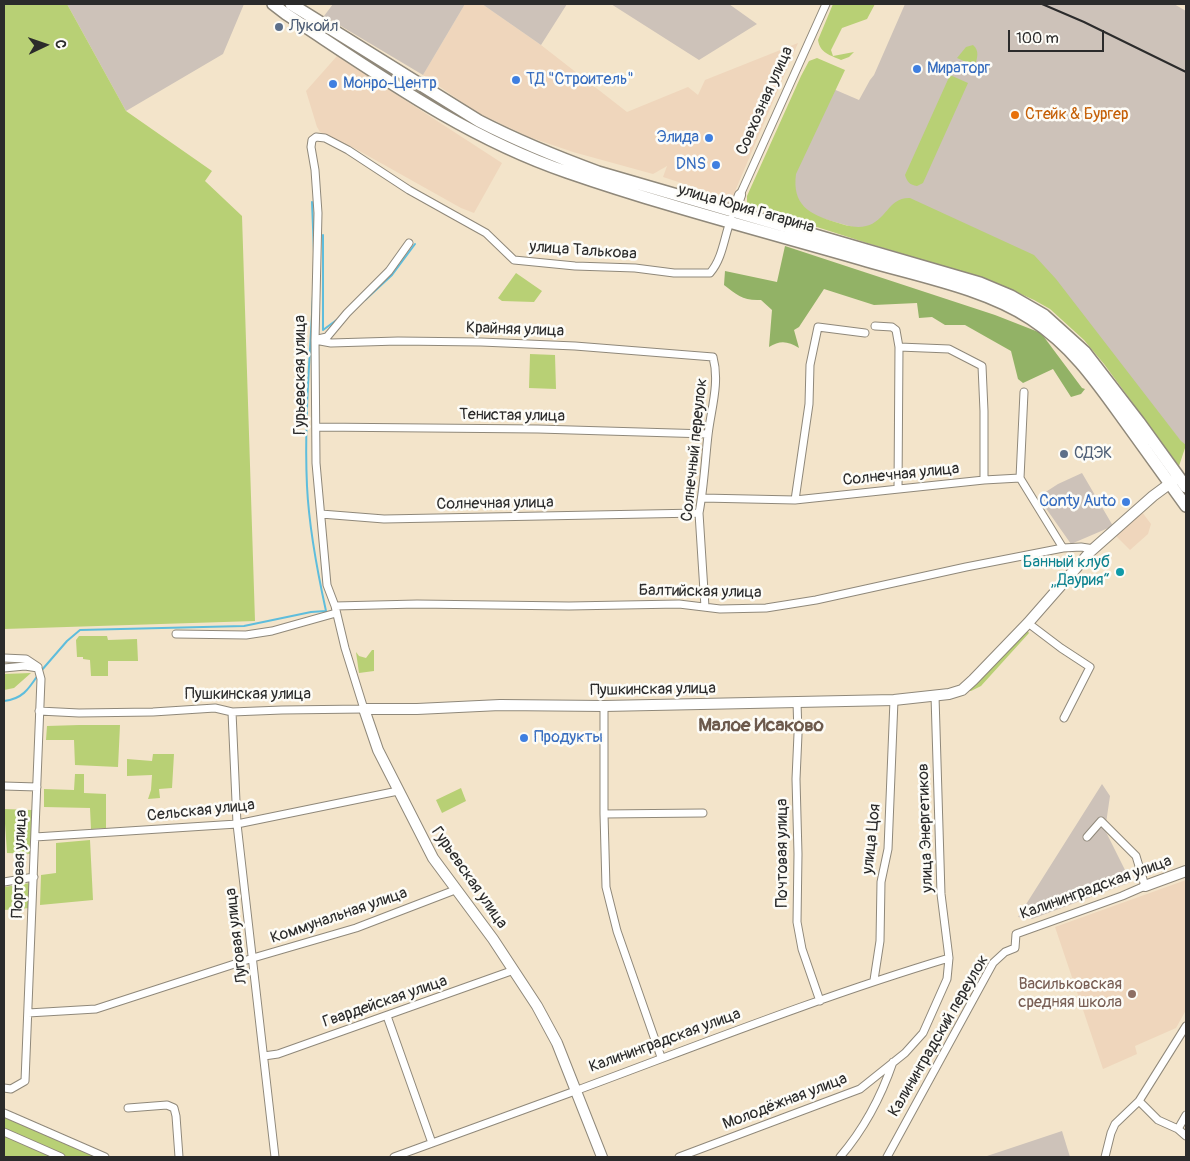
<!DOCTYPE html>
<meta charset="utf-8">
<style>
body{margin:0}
#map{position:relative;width:1190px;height:1161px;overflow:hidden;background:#f3e4ca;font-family:Pangolin,sans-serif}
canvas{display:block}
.frame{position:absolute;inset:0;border:5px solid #2b2b2b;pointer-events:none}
.north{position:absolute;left:20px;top:20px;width:50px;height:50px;-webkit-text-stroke:4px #fdfcf7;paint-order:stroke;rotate:87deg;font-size:14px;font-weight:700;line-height:20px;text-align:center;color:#2b2b2b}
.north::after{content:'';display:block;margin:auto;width:18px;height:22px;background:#2b2b2b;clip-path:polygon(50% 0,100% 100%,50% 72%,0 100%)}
.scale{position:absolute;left:1008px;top:30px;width:96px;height:22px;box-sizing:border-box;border:2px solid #2b2b2b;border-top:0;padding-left:6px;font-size:15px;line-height:18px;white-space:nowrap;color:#2b2b2b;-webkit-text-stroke:4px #fdfcf7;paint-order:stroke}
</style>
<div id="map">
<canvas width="1190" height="1161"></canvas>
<div class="frame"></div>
<div class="north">С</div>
<div class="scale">100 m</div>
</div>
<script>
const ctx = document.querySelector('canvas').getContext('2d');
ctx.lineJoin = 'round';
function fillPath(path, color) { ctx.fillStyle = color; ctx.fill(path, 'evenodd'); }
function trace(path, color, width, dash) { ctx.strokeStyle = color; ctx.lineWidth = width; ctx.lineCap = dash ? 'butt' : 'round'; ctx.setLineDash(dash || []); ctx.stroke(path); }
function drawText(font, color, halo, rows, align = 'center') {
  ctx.font = font + ' Pangolin,sans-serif'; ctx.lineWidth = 5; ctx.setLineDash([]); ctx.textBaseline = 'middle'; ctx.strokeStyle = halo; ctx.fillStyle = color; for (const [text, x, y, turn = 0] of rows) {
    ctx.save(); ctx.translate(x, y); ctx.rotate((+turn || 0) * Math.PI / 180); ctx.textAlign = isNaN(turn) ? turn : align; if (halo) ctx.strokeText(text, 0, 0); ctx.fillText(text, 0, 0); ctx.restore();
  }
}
const built = new Path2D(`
 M465 4H482L541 45 627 112 688 87 698 95 705 80 798 43 733 196 715 194 663 177 667 166 653 174 573 152 529 137 476 112 423 75Z
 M337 56 502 163 474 213 461 208 354 148 320 132 317 127 306 91Z
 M1142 512 1151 524 1148 534 1130 550 1114 534Z
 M1186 880V1010L1176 1028 1135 1046 1137 1054 1103 1069 1055 927Z`);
const industrial = new Path2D(`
 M67 4H244L223 54 126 111Z
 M333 4H465L423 75 324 16Z
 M482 4H567L541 45Z
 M611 4H729L757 24 699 60Z
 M905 4H1174L1186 11V448L1057 286 755 199 810 79 859 100 870 80 874 75Z
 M1082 473 1113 526 1071 544 1038 497 1058 484Z
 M1102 784 1110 796 1105 830 1131 882 1032 919 1018 917Z
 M1062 1131 1070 1157H984Z`);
const green = new Path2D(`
 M4 4H67L126 111 212 171 205 181 242 216 255 621 4 629Z
 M833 4H875L867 19 842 28 831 50 833 56 854 52 849 57 841 60C830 55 820 53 818 40Z
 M973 45C980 51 977 58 975 66L957 58 966 47Z
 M817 58 845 70 796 174C792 205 809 214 835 222 845 225 856 229 866 226 887 221 888 197 910 198L1034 255 1056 279 1181 441 1186 445 1179 466 1104 364 1084 340 1050 309 1034 300 990 280 867 243 751 206 747 203V196L801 76 809 61Z
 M950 75 968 83 923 183 917 186C910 185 907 182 905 175Z
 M516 273 542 291 534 302 502 301 498 298Z
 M530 354 555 355 556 389 529 388Z
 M1027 630 1029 633 981 686 971 691H969V689Z
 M79 636H107L108 640 137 639 138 661H108V676H91L90 660 83 659V657H77L76 640Z
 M372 650H374V671L359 673 356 652 359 656 366 658Z
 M31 673 14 688 4 690V674Z
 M79 725H120L118 767 75 765 74 740H46L47 726Z
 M153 754H174L172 788 159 789 160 798 148 799 151 790 152 775 127 776V759L152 761Z
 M75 774H84V793L106 794V828L91 829 90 808 44 807V789L74 790Z
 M461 788 466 801 442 813 436 800Z
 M4 809 32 810 31 854 7 853Z
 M90 840 93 900 40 905 41 875 56 873V843Z
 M30 883V908L4 910V887Z
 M4 1113 106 1157H4Z`);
const forest = new Path2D(`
 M785 246 995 315 1041 333 1082 388 1085 389 1081 394 1071 397 1053 369 1023 383 1018 379 1011 351 965 325H945L932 317 919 318 917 303 874 305 824 289 799 327 794 330 799 348C788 341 780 340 769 347L772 310 761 300C743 301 737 295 724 285L725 271 777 282Z`);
const stream = new Path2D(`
 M312 202 314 252
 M323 235V330L338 319
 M365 300 392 275 415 244
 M41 671 67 641 80 630 244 626 311 612 326 611C317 570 309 528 307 486 304 422 310 358 313 295
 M4 701C22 699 28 690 38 675`);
const street = new Path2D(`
 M740 195 826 4
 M731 219C724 237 723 258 710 273H674L635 268 575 266 514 260 486 233 409 190 348 150 325 138 316 137 312 140 311 147 315 170 318 213 315 340 316 463 327 585 335 606 417 604 569 606 679 604 720 609 766 608 816 600 966 567 1063 548 1081 547 1094 549
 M875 326 892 327 896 330 899 347 898 489
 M318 339 327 337 347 313 389 271 409 243
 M315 340 331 343 398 341 481 342 575 346 713 357C720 383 711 409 708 435 705 461 704 487 699 513L705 607
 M899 347 949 349 982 366 984 411V480
 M316 427 538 429 708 434
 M1020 478 1024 392
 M702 498 795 500 984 480 1020 478 1063 548
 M795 500 809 404 810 365 818 327 865 333
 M321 514 384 519 699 513
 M1028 623 1061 648 1090 667 1064 718
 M176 634 246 635 272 631 336 613
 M4 658 26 659 38 667
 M4 668 25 666 38 668 41 679 25 1081 11 1089 4 1088
 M797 702 798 734 796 779 798 854 797 922 802 949 820 1001
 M604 706V814L606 887 617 931 661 1057
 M39 711 79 713 153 712 215 708 232 712 282 710 364 709 345 648 335 606
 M232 712 237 824 275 1157
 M4 786 37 787
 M604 814 703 813
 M35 837 237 824 398 791
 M4 882 34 877
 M874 980 880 941 881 882 888 849 894 700
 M28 1013 96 1009 253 958 356 928 455 890
 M387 1016 432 1143
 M264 1056 278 1054 514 970
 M1139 1101 1158 1120 1178 1129 1186 1136
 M128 1108 167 1105 174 1108 176 1116 179 1157
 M4 1113 105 1157
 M1178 1129 1186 1115
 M4 1132 61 1157
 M394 1157C454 1135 515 1113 575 1091 699 1045 822 996 949 958
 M679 1157 860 1089 905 1053 923 1033 947 979 949 958 941 894 935 696
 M840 1157C864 1129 881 1097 893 1062
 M887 1157 993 963 1005 952 1015 948 1016 934 1122 896 1145 886 1136 856 1101 821 1087 837
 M1105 1157 1111 1133 1115 1124 1139 1101 1186 1026`);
const secondary = new Path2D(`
 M734 212 740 195
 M1145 886 1186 871
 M602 1157 557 1043 537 1006 493 939 433 858 378 750 364 709H417L500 705 604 706 894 700 949 694 962 690 973 680 1028 623 1091 551 1153 496 1176 479`);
const primary = new Path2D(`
 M273 4 286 14C376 73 464 137 567 172 665 206 767 232 867 261 919 276 986 289 1031 319 1072 346 1096 381 1124 420 1144 448 1165 477 1186 506
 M291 4 479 121C518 141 557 157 598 172L980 283 1011 296 1044 315 1085 352 1139 422 1186 487`);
const rail = new Path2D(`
 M1042 4 1084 22 1186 72`);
const markers = [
 [279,27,5,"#5c6f8a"],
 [917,69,5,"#3f7fe0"],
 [516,80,5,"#3f7fe0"],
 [333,84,5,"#3f7fe0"],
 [1015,115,5,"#e8710a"],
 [709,138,5,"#3f7fe0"],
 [716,165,5,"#3f7fe0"],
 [1064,454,5,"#5c6f8a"],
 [1126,502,5,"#3f7fe0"],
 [1120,572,5,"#0f9aa8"],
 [524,738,5,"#3f7fe0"],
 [1132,994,5,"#8d6e63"]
];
const serviceNames = [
 ["Лукойл",289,27],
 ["СДЭК",1074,454]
];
const shopNames = [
 ["Мираторг",927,69],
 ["ТД \"Строитель\"",526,80],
 ["Монро-Центр",343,84],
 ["Элида",699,138,"right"],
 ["DNS",706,165,"right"],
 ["Conty Auto",1116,502,"right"],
 ["Продукты",534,738]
];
const streetNames = [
 ["Совхозная улица",765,101,-66],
 ["улица Юрия Гагарина",746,209,16],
 ["улица Талькова",583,251,4],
 ["Крайняя улица",515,330,2],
 ["Гурьевская улица",301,375,-90],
 ["Тенистая улица",512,416,1],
 ["Солнечный переулок",695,450,-84],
 ["Солнечная улица",901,475,-6],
 ["Солнечная улица",495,504,-1],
 ["Балтийская улица",700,592,1],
 ["Пушкинская улица",653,690,-1],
 ["Пушкинская улица",248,695],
 ["Сельская улица",201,811,-6],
 ["улица Энергетиков",926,828,-92],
 ["улица Цоя",872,839,-84],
 ["Почтовая улица",783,853,-90],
 ["Портовая улица",20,864,-88],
 ["Гурьевская улица",469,878,55],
 ["Калининградская улица",1096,888,-20],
 ["Коммунальная улица",339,916,-19],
 ["Луговая улица",237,936,-97],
 ["Гвардейская улица",385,1002,-19],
 ["Калининградский переулок",939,1036,-60],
 ["Калининградская улица",665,1041,-20],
 ["Молодёжная улица",785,1102,-21]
];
const foodNames = [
 ["Стейк & Бургер",1025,115]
];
const cultureNames = [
 ["Банный клуб",1110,563],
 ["„Даурия“",1110,581]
];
const educationNames = [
 ["Васильковская",1122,985],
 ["средняя школа",1122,1003]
];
const quarterNames = [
 ["Малое Исаково",761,726]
];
fillPath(built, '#efd6bc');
fillPath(industrial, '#cdc2b9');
fillPath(green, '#b8d075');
fillPath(forest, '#92b266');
trace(stream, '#5ebddc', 2);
trace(street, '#8f887a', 9);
trace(secondary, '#8f887a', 12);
trace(primary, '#8f887a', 14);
trace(street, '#fff', 7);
trace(secondary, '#fff', 10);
trace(primary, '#fff', 11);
trace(rail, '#2b2b2b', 2);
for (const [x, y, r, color] of markers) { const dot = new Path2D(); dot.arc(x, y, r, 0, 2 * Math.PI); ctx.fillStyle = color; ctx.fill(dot); trace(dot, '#fdfcf7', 2); }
drawText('16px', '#4e5e75', '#fdfcf7', serviceNames, 'left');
drawText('16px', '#366cbe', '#fdfcf7', shopNames, 'left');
drawText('16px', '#2b2b2b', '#fdfcf7', streetNames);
drawText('16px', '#c56008', '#fdfcf7', foodNames, 'left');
drawText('16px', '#0d838f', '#fdfcf7', cultureNames, 'right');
drawText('16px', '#785e54', '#fdfcf7', educationNames, 'right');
drawText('bold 19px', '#6c594c', '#fdfcf7', quarterNames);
</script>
